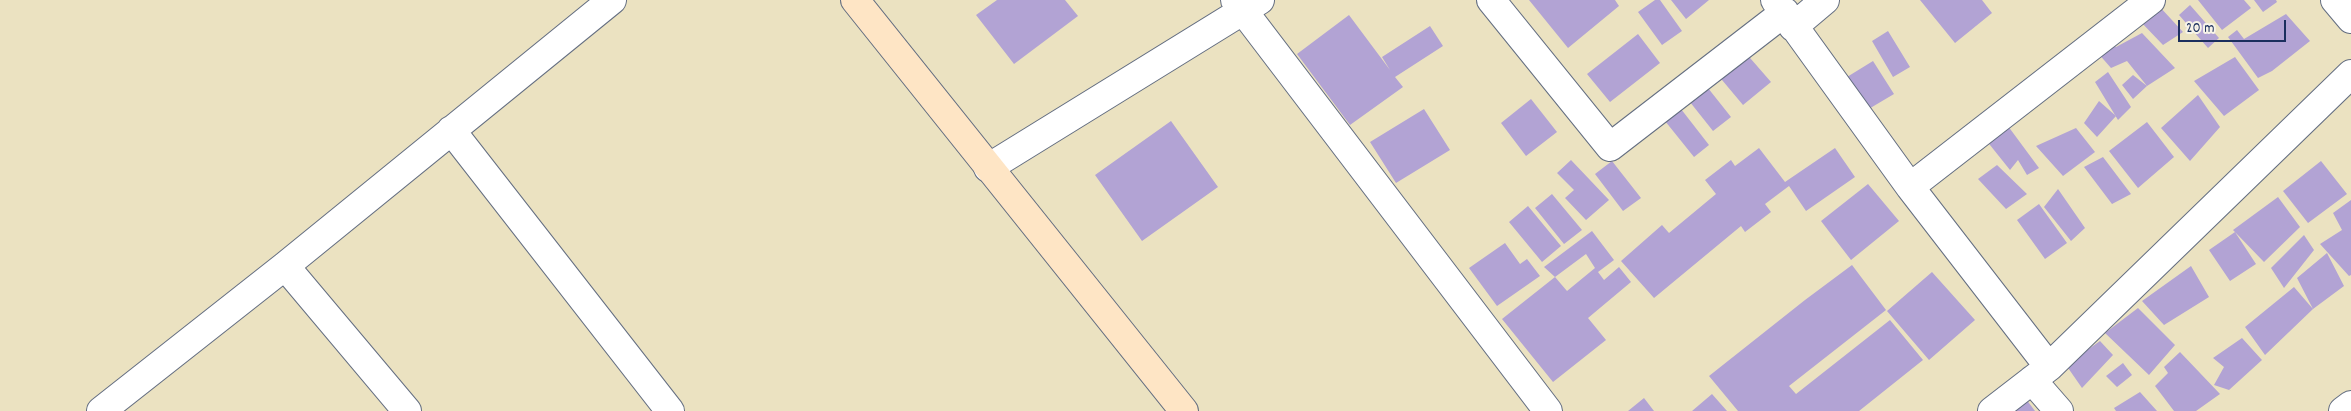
<!DOCTYPE html>
<style>
body{margin:0}
#map{position:relative;width:2351px;height:411px;overflow:hidden;background:#ebe2c1;font-family:Dekko,sans-serif}
canvas{display:block}
.scale{position:absolute;left:2178px;top:20px;width:108px;height:22px;box-sizing:border-box;border:2px solid #1b2f5e;border-top:0;padding-left:6px;font-size:15px;line-height:18px;white-space:nowrap;color:#1b2f5e;-webkit-text-stroke:4px #f7f3e8;paint-order:stroke}
</style>
<div id="map">
<canvas width="2351" height="411"></canvas>
<div class="scale">20 m</div>
</div>
<script>
const ctx = document.querySelector('canvas').getContext('2d');
ctx.lineJoin = 'round';
function fillPath(path, color) { ctx.fillStyle = color; ctx.fill(path, 'evenodd'); }
function trace(path, color, width, dash) { ctx.strokeStyle = color; ctx.lineWidth = width; ctx.lineCap = dash ? 'butt' : 'round'; ctx.setLineDash(dash || []); ctx.stroke(path); }
const building = new Path2D(`
 M997 0H1065L1078 16 1014 64 976 15Z
 M1529 0H1615L1619 6 1568 48Z
 M1655 0H1660L1682 31 1662 45 1638 12Z
 M1671 0H1709L1686 19Z
 M1920 0H1982L1992 13 1955 43Z
 M2198 0H2244L2251 8 2222 30Z
 M2254 0H2276L2277 2 2263 12Z
 M2190 5 2219 38 2208 48 2179 15Z
 M2159 6 2183 32 2163 45 2140 21Z
 M2286 14 2310 41 2272 71 2258 78 2228 37 2237 30 2244 39Z
 M1349 15 1390 70 1382 57 1430 26 1443 46 1395 77 1403 87 1350 125 1297 54Z
 M1888 31 1910 67 1893 77 1872 41Z
 M2142 33 2175 68 2147 86 2127 61 2111 68 2097 52 2111 42 2116 47Z
 M1638 34 1660 63 1610 102 1587 74Z
 M1744 51 1771 82 1743 105 1717 74Z
 M2235 57 2259 90 2224 116 2194 81Z
 M1873 61 1894 94 1867 110 1847 77Z
 M2108 72 2131 107 2118 120 2095 82Z
 M2133 75 2147 86 2133 99 2122 85Z
 M1704 83 1731 117 1713 131 1686 97Z
 M2198 95 2220 127 2190 161 2161 128Z
 M1531 99 1557 132 1526 156 1501 123Z
 M2099 101 2116 116 2097 137 2084 123Z
 M1424 109 1450 150 1396 183 1370 142Z
 M1681 109 1709 145 1694 157 1665 121Z
 M1171 121 1218 187 1142 241 1095 175Z
 M2005 122 2039 168 2027 175 2018 160 2010 170 1986 140Z
 M2147 122 2174 157 2138 188 2109 151Z
 M2076 128 2095 152 2063 176 2036 146Z
 M1759 148 1785 182 1835 148 1855 177 1806 211 1789 186 1765 204 1771 212 1745 232 1741 226 1654 298 1621 261 1662 225 1669 233 1716 194 1705 180 1731 160 1735 166Z
 M2103 157 2131 194 2112 204 2084 167Z
 M1571 160 1609 200 1586 220 1565 198 1574 190 1557 173Z
 M1612 161 1641 198 1623 211 1595 174Z
 M2321 161 2347 194 2308 223 2283 191Z
 M1997 165 2027 194 2006 209 1978 179Z
 M1868 184 1899 221 1851 260 1821 221Z
 M2058 189 2085 228 2071 241 2044 207Z
 M1552 194 1582 230 1564 244 1535 208Z
 M2278 197 2300 227 2264 262 2233 230Z
 M2351 200V275L2349 276 2320 244 2342 230 2333 213Z
 M2039 204 2067 243 2045 259 2017 220Z
 M1528 206 1561 246 1542 262 1509 222Z
 M1592 231 1614 260 1598 272 1604 280 1619 267 1631 282 1588 318 1606 340 1553 382 1502 319 1555 277 1544 267ZM1586 254 1595 268 1567 291 1555 277Z
 M2235 232 2256 264 2230 281 2209 250Z
 M2304 235 2314 250 2284 288 2271 268Z
 M1505 243 1520 264 1527 259 1540 276 1497 306 1469 268Z
 M2327 253 2344 286 2313 309 2297 278Z
 M1852 265 1886 310 1789 386 1796 394 1890 320 1923 360 1859 411H1738L1709 376 1805 300Z
 M2191 266 2209 297 2164 325 2142 301Z
 M1932 272 1975 320 1929 360 1887 311Z
 M2294 287 2313 309 2265 355 2245 327Z
 M2138 308 2175 345 2149 375 2105 333Z
 M2242 338 2262 360 2229 390 2214 385 2224 367 2213 358Z
 M2100 341 2113 355 2082 388 2066 365Z
 M2180 352 2220 394 2196 411H2174L2155 386 2168 373 2164 367Z
 M2123 363 2132 375 2117 387 2106 376Z
 M2140 392 2157 411H2116L2114 408Z
 M1712 394 1727 411H1692Z
 M1644 398 1654 411H1628Z
 M2026 399 2035 411H2011Z`);
const street = new Path2D(`
 M1235 0 1548 411
 M1491 0 1610 147 1785 12
 M1775 0 1910 187 2049 367
 M2335 0 2351 19
 M1793 27 1825 0
 M451 130 670 411
 M988 168 1260 0
 M1910 187 2151 0
 M285 266 407 411
 M2032 380 2059 411
 M101 411 285 266 612 0
 M1992 411 2049 367 2351 74
 M2343 411 2351 405`);
const secondary = new Path2D(`
 M855 0 1184 411`);
fillPath(building, '#b2a3d4');
trace(street, '#646e81', 30);
trace(secondary, '#646e81', 30);
trace(street, '#fff', 28);
trace(secondary, '#fee5c5', 28);
</script>
